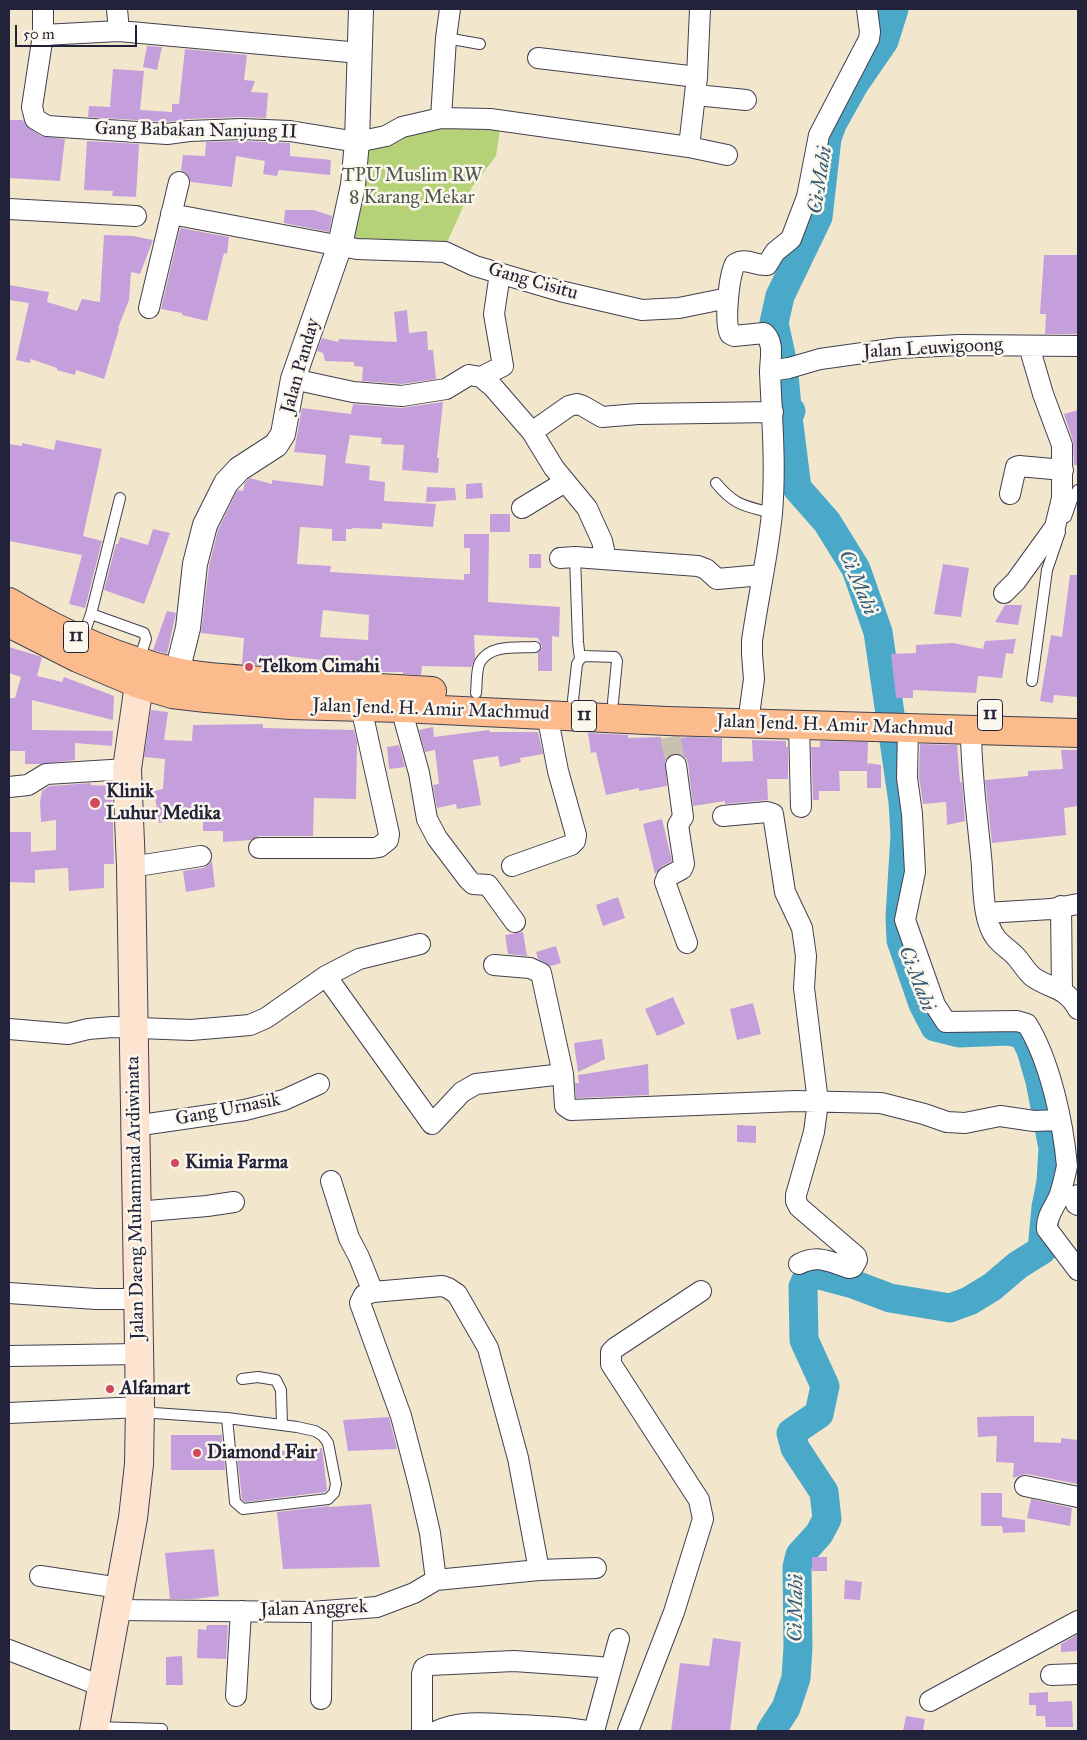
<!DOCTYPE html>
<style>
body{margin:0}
#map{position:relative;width:1087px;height:1740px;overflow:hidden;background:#f2e7cd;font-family:"IM FELL Great Primer",serif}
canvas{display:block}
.frame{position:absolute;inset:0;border:10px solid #22223b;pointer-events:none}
.scale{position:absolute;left:15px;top:25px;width:122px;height:22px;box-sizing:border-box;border:2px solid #22223b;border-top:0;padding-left:6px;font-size:15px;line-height:18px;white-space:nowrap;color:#22223b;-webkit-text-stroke:4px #fbf7ec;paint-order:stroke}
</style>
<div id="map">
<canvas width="1087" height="1740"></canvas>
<div class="frame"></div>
<div class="scale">50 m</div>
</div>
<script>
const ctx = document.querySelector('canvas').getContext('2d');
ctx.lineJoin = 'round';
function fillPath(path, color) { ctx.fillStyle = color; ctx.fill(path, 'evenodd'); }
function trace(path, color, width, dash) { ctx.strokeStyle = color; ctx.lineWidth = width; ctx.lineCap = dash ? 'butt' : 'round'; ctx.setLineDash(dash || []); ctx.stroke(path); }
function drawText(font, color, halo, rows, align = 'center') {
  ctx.font = font + ' "IM FELL Great Primer",serif'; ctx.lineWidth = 5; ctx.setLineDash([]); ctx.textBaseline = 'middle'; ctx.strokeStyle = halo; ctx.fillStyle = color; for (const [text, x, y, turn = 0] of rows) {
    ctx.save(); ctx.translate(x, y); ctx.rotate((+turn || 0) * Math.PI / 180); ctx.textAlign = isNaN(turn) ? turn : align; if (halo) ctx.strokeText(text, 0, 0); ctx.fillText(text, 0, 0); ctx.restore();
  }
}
const green = new Path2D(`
 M441 121 500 129 496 156 472 187 444 249 345 244 361 144Z`);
const river = new Path2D(`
 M771 1731 786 1708 796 1678 798 1647 797 1567 800 1555 819 1534 827 1519 824 1492 795 1448 791 1433 819 1414 825 1386 804 1340 803 1287 807 1278 816 1274 853 1284 890 1298 950 1308 969 1301 992 1287 1018 1265 1042 1250 1046 1207 1051 1182 1053 1148 1040 1081 1031 1050 1024 1035 1009 1031 959 1033 935 1027 923 1004 901 940 900 917 905 835 903 802 878 632 856 569 827 522 797 488 788 417 791 411 787 407 783 364 774 323 780 296 818 217 827 138 832 124 855 83 884 41 894 9`);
const building = new Path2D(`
 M147 46 162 47 157 70 143 67Z
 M185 49 247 55 244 80 255 81 251 92 268 93 266 118 241 117 188 119 167 122 88 117 89 106 110 107 113 69 144 71 140 110 172 112V104H179Z
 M9 120H23L26 126 41 136 65 139 60 181 9 178Z
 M87 141 139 144 136 197 112 196 113 191 84 190Z
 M241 141 290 143V156L331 160 330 175 279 170 277 176 263 174 265 161 236 156 232 187 191 182 187 174 181 170 183 155 205 156 206 142Z
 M285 210H314L332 216 329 232 284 223Z
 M180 228 229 237 227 254 224 253 207 321 182 315V313L161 309Z
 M104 235 133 236 153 240 140 274 131 272 129 300 118 328 119 329 104 379 76 370 75 375 57 370V368L31 359 30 363 16 360 29 303 9 300V285L49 292 47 302 77 311 82 299 100 302Z
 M1044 255H1078V334H1045L1046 314H1040Z
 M407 310 409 333 427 331 428 350H433L436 379 402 384 362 381 363 367 354 366V362L325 361 323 353 317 351 322 338 338 342 339 339 397 342 394 312Z
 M443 402 437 458H439L438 473 402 470 404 445 381 444 382 438 350 435 345 463 370 466 369 480 385 482 384 501 436 504 433 527 382 523V529L352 528V529H346V541H332V529L300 527 297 564 331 566 330 572 464 580V574H470V548H464V534H489L488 602 560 607 559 637 552 636V671H538V653L542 647 538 638 474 635 475 658 471 667 422 666 421 675 403 674V672H364L365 665 279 655 278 666 242 664 244 638 201 633 209 566 218 530 237 491 239 490 243 491 245 482 250 478 272 484V480L323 486 326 455 294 452 302 408 351 414 353 404 401 408ZM323 610 369 615 368 640 320 637Z
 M1078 410V465H1074L1073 441 1064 414Z
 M56 440 102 449 83 536 102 541 85 608 69 604 82 555 9 541V444L22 446V443L54 450Z
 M482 483 483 498 466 499V484Z
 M427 487 455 488 456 500 426 502Z
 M490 514H510V532H490Z
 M153 529 170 533 144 604 104 590 116 544H118L120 537 148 545Z
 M529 554H541V568H529Z
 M943 564 969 568 961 617 934 614Z
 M1070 575H1078V697L1054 695 1053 703 1040 701 1051 635 1062 637Z
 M1005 605H1022L1018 625 995 622Z
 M167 611 176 613 167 654 153 650Z
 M1016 639 1013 654 1006 653 1002 678 978 676 976 693 913 690V698H896L891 654 916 653V645L953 643 983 649 985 641Z
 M9 647 42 657 37 676 62 682 64 677 114 696 113 720 32 700V730L113 731 112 746 75 743V760L41 764H25V751H9V698H15L21 677 9 673Z
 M151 710 168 712 164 740 192 741 193 725 263 724V728L354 730 357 742 356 799 314 798 313 836H259L251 840 223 842V831H203V816L159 823 154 791 163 789 165 759 144 757Z
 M433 727 434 737 489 730 490 732H538L543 754 520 758 521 762 500 767 498 756 473 760 481 805 457 809 456 804 437 808 433 785 439 784 435 750 425 752 419 730Z
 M588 733 628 735V738L661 737 662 739 690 737 722 738V762L753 761 752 740 786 741V747H788V779H767L768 800 725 804V801L693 806 688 763 686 758 681 754 675 753 669 755 665 761 667 786 639 791V788L606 795 596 752 591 753Z
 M820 741 868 742 867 771H839L840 791H819V800H813L811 747H820Z
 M920 744 957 745 960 783 962 782 965 821 947 825 946 802 923 804 919 777Z
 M399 745 405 767 389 769 387 747Z
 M1061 750H1078V806L1064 808 1066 835 992 843 985 780 1028 776V771L1063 769Z
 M867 763 881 765V788H867Z
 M91 783V785L112 786 114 864H104V888L69 891 68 868 35 870V883L9 882 10 832H31V852L56 850V820L41 822 40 801 42 791 50 786Z
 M662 819 672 861 661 867 655 874 643 824Z
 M212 861 215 887 186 892 183 871 203 868 208 865Z
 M618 897 625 918 603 926 596 905Z
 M523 932 527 956 508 954 505 935Z
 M556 946 561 963 551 966 538 959 536 952Z
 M673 997 685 1024 657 1036 645 1009Z
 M753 1003 761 1034 737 1040 730 1009Z
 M602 1039 605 1059 578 1072 574 1043Z
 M648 1064 649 1095 576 1098 575 1083H579L578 1075Z
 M737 1125 756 1126V1143L737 1142Z
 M1011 1416H1034V1442L1061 1443V1438L1078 1440V1484L1027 1474 1022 1475 1013 1478 1014 1463 996 1462 997 1436 978 1437 977 1417Z
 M389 1417 397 1449 348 1451 343 1420Z
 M171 1435H222V1455H224L225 1470H171Z
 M322 1448 327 1490 325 1492 245 1502 242 1499 237 1454Z
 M981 1493H1002V1517L1025 1520V1532L1003 1533 1002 1526H981Z
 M1031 1499 1072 1508 1070 1526 1027 1518Z
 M371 1504 380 1567 283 1569 277 1512 329 1506V1507Z
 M214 1549 219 1596 194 1599H170L165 1553Z
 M812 1557H827V1571H812Z
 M845 1580 862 1582 860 1600 844 1599Z
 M207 1625H228L226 1659 197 1658 198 1629 206 1630Z
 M1078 1634V1651L1061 1652V1644Z
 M713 1638 741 1642 730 1731H671L680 1663 709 1666Z
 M182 1656 183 1685H166V1657Z
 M1048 1692V1702L1072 1701 1073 1727H1046L1045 1716H1036V1705H1029V1693Z
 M906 1716 925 1719 923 1731H903Z`);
const minorTunnel = new Path2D(`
 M670 737 676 765`);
const service = new Path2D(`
 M446 38 480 44
 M716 483C735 506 745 506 772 513
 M1066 517 1073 497 1078 490
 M575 557 578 642 580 659
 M91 614 144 633 146 639 139 660
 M82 639 91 614 120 498
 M1032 681 1047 570 1060 532
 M476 693C477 684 476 669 480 662 491 644 517 648 535 647
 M573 700 577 664 580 659 584 656 615 657 617 661 613 702
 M242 1379 258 1377 276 1380 281 1390 282 1425
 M142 1407 154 1413 227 1418 297 1427 315 1431 323 1436 328 1443 336 1484 334 1493 328 1499 243 1509 235 1502 227 1418
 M96 1727 162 1729`);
const minor = new Path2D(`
 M43 9V35L32 107 35 119 47 126 167 134 189 131 241 129 290 131 357 142 386 136 402 127 441 118 490 119 689 147 727 155
 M117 9 119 31
 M43 35 119 31 360 53
 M538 58 697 77
 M696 95 746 100
 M441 118 446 38 450 9
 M689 147 697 77 700 9
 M9 209 136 216
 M171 214 357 249 445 252 475 266 560 291 642 310 679 308 728 298
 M149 308 179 182
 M770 371 789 368 820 359 899 348 959 345 1078 346
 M481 377 493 387 532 432 554 468 587 508 602 541 606 559
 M293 379 353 392 402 396 446 389 469 375 481 377 503 366 494 314 500 273
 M532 432 569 406 577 404 583 406 602 417 638 414 773 412
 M1010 494 1016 467 1019 466 1063 470
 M522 508 565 482
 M560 558 575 557 698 566 706 569 717 579 762 575
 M1004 593 1016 581 1055 527 1062 498V445L1043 394 1029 346
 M401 708 419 773 427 819 437 838 468 879 473 884 488 885 515 922
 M750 708 754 679 752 654V641C758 598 768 555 772 513 776 466 772 419 770 372 770 359 775 343 764 333L734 336 730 334C724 322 729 276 735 264 746 257 755 266 767 265L775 252 791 239 807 197 819 135 869 39 870 32 867 9
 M799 725 801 807
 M908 728 907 778 912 814 915 872 905 920 935 1005 946 1022 1017 1021 1027 1024C1050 1061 1063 1122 1067 1166 1065 1175 1063 1185 1060 1194 1056 1206 1046 1215 1047 1229L1078 1270
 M971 730C971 773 977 814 981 856 984 880 981 919 996 938 1002 946 1012 951 1018 959 1023 965 1027 972 1033 977 1052 990 1065 986 1078 1009
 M676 765 683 817 678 825 684 864 682 869 667 877 665 882 687 943
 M9 787 28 785 46 774 127 769
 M723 816 767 812 773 814 785 892 802 928 806 956 804 988 818 1102 814 1132 796 1195V1201L799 1207 856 1256 857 1260 853 1267 849 1268C830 1262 818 1254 799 1264
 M259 848H373L379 847 388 840 389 834 361 707
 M512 866 571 845 575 841 576 835 558 771 547 714
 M131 867 201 856
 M1061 906 1062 991
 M986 913 1051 909 1078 904
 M494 965 530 968 541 973 563 1074
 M326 976 432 1124 462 1092 476 1084 563 1074 565 1106 571 1110 796 1101 881 1103 924 1114 947 1122 965 1123 1000 1116 1034 1121 1060 1120
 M9 1029 68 1034 88 1029 113 1027 191 1030 250 1025 266 1018 326 976 359 959 420 944
 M134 1126 245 1110 284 1100 319 1084
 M331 1181 349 1238 359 1257 373 1292
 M1078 1195 1076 1204 1078 1205
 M136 1212 207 1206 234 1202
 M9 1293 96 1299H138
 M9 1356 139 1354
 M9 1413 140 1407
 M1025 1486 1078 1497
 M40 1576 120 1588
 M436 1580 430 1533 419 1485 401 1416 360 1303 364 1295 373 1292 442 1286 448 1288 457 1294 488 1348 518 1458 539 1570
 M116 1610 311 1612 377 1607 414 1593 436 1580 539 1570 596 1568
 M9 1650 101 1686
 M1051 1675 1078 1674
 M236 1696 241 1611
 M321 1699 322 1611
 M930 1701 1078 1621
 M422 1731V1674L424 1668 430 1665 514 1661 600 1667 609 1670
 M437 1731C462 1719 492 1724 518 1725 542 1726 565 1727 588 1731
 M594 1731 619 1639
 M628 1731 674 1612 703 1519 699 1500 611 1364V1352L615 1348 701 1291`);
const tertiary = new Path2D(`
 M177 672 188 628 195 564 205 525 226 483 239 469 276 445 283 434 293 379 340 245 353 185 357 142 361 9`);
const secondary = new Path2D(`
 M94 1731 133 1518 139 1464 140 1407 131 867 127 769 139 684 146 664`);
const trunk = new Path2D(`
 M9 602C60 633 117 659 176 672 203 678 234 679 262 681 319 685 376 688 432 691
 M9 623 78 658 139 684 172 694 206 698 290 705 401 708 667 721 1078 733`);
const markers = [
 [249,667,5,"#d1495b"],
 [95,803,6,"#d1495b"],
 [175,1163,5,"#d1495b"],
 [110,1389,5,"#d1495b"],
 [197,1453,5,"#d1495b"]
];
const shields = [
 [76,637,25],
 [990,715,25],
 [584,716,25]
];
const shieldNames = [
 ["11",76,637],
 ["11",990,715],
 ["11",584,716]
];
const streetNames = [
 ["Gang Babakan Nanjung II",196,131,1],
 ["Gang Cisitu",533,282,16],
 ["Jalan Leuwigoong",933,349,-3],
 ["Jalan Panday",301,366,-74],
 ["Jalan Jend. H. Amir Machmud",431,710,2],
 ["Jalan Jend. H. Amir Machmud",835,726,2],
 ["Gang Urnasik",228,1110,-11],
 ["Jalan Daeng Muhammad Ardiwinata",136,1198,-91],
 ["Jalan Anggrek",314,1609,-2]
];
const parkNames = [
 ["TPU Muslim RW",412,176],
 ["8 Karang Mekar",412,198]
];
const poiNames = [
 ["Telkom Cimahi",259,667],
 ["Klinik",106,792],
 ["Luhur Medika",106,814],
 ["Kimia Farma",185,1163],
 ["Alfamart",120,1389],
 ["Diamond Fair",207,1453]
];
const waterNames = [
 ["Ci Mahi",821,180,-81],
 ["Ci Mahi",857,583,67],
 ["Ci Mahi",916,979,69],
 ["Ci Mahi",797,1608,-89]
];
fillPath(green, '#b5d278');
trace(river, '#4aa8c9', 29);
fillPath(building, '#c49fdc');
trace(minorTunnel, '#c8c0b0', 20, [20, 10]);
trace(service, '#414051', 12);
trace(minor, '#414051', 22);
trace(tertiary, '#414051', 26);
trace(secondary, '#414051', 30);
trace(trunk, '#414051', 30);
trace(service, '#fff', 10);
trace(minor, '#fff', 20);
trace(tertiary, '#fff', 24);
trace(secondary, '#fde4d1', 28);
trace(trunk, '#fbbb8c', 28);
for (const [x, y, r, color] of markers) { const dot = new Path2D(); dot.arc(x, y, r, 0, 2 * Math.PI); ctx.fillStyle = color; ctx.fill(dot); trace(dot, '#fbf7ec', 2); }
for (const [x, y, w] of shields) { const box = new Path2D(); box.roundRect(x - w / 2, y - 15.5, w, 31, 4); ctx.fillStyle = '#fbf7ec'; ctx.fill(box); trace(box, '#22223b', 1); }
drawText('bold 18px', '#22223b', null, shieldNames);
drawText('19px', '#22223b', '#fbf7ec', streetNames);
drawText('19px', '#4e574d', '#fbf7ec', parkNames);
drawText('bold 19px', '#22223b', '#fbf7ec', poiNames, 'left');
drawText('italic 20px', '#325874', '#fbf7ec', waterNames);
</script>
